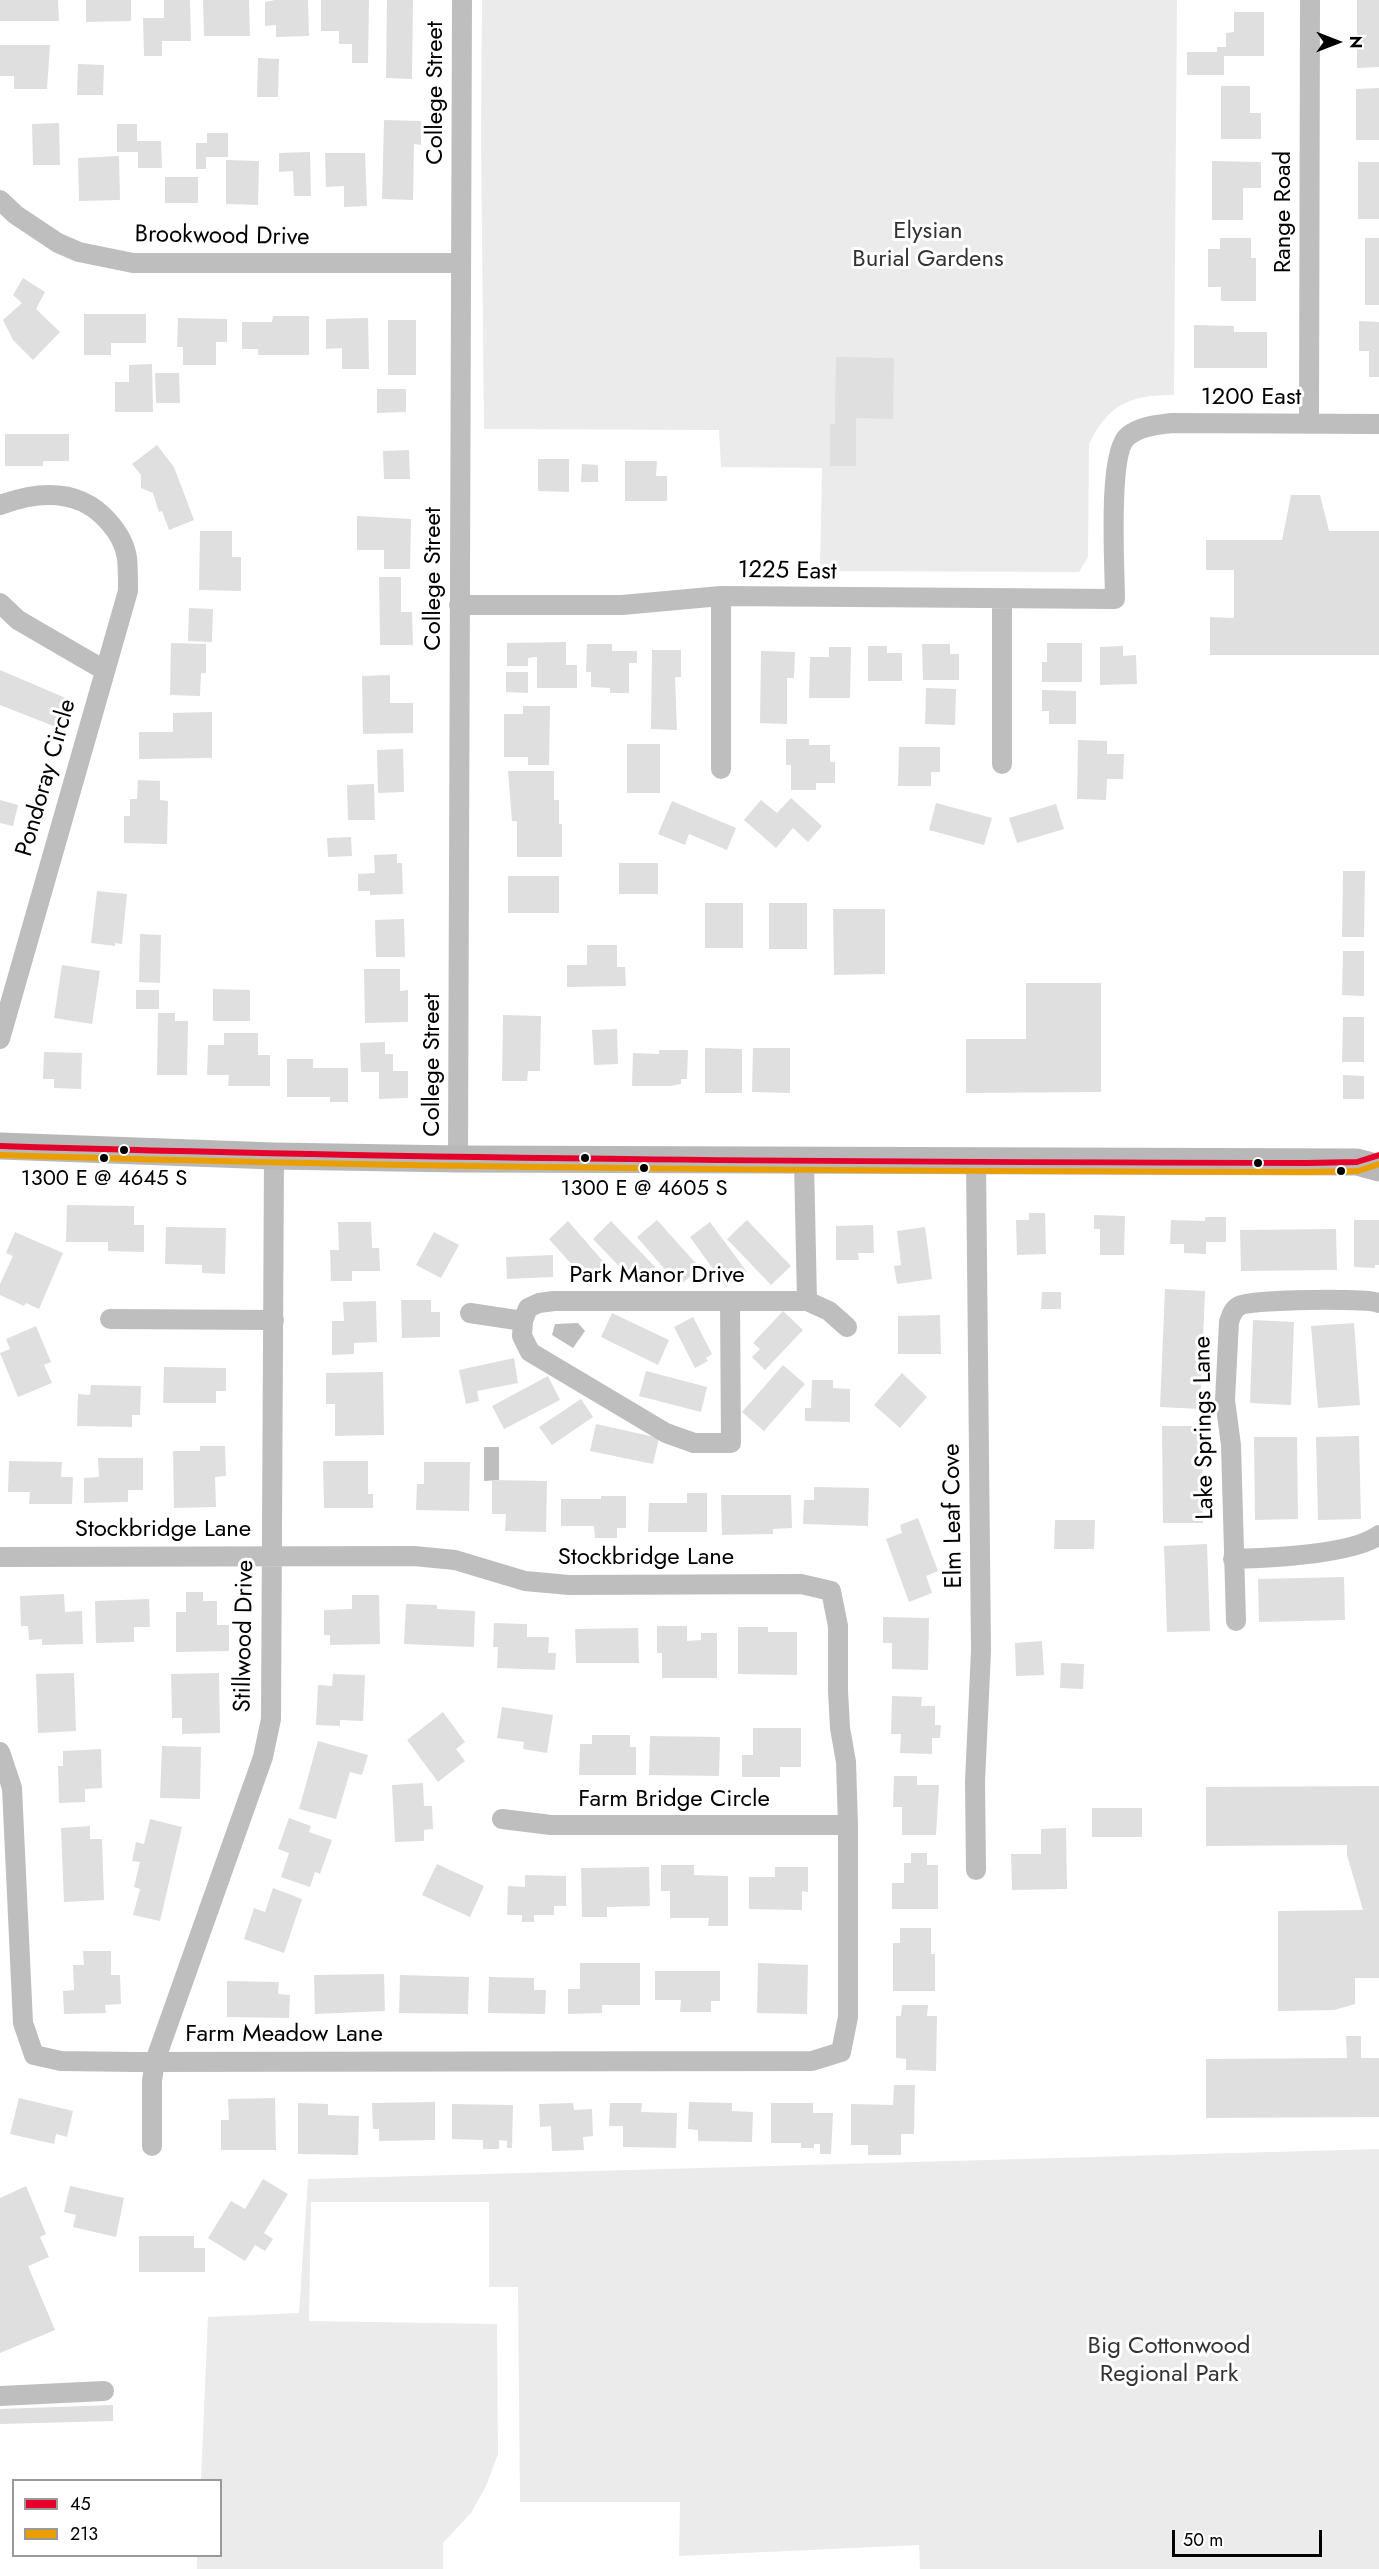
<!DOCTYPE html>
<style>
body{margin:0}
#map{position:relative;width:1379px;height:2569px;overflow:hidden;background:#fff;font-family:Jost,sans-serif}
canvas{display:block}
.legend{position:absolute;left:12px;top:2479px;width:210px;height:78px;box-sizing:border-box;background:#fff;border:2px solid #999;margin:0;padding:8px 10px;list-style:none;font-size:18px;color:#000}
.legend li{display:flex;align-items:center;gap:12px;height:30px}
.legend b{width:30px;border:2px solid #999}
.north{position:absolute;left:1307px;top:12px;width:60px;height:60px;-webkit-text-stroke:4px #fff;paint-order:stroke;rotate:90deg;font-size:16px;font-weight:700;line-height:24px;text-align:center;color:#000}
.north::after{content:'';display:block;margin:auto;width:21px;height:27px;background:#000;clip-path:polygon(50% 0,100% 100%,50% 72%,0 100%)}
.scale{position:absolute;left:1172px;top:2530px;width:150px;height:27px;box-sizing:border-box;border:3px solid #000;border-top:0;padding-left:8px;font-size:18px;line-height:21px;white-space:nowrap;color:#000;-webkit-text-stroke:4px #fff;paint-order:stroke}
</style>
<div id="map">
<canvas width="1379" height="2569"></canvas>
<ul class="legend">
<li><b style="height:8px;background:#e4002b"></b>45</li>
<li><b style="height:8px;background:#eb9e00"></b>213</li>
</ul>
<div class="north">N</div>
<div class="scale">50 m</div>
</div>
<script>
const ctx = document.querySelector('canvas').getContext('2d');
ctx.lineJoin = 'round';
function fillPath(path, color) { ctx.fillStyle = color; ctx.fill(path, 'evenodd'); }
function trace(path, color, width, dash) { ctx.strokeStyle = color; ctx.lineWidth = width; ctx.lineCap = dash ? 'butt' : 'round'; ctx.setLineDash(dash || []); ctx.stroke(path); }
function drawText(font, color, halo, rows, align = 'center') {
  ctx.font = font + ' Jost,sans-serif'; ctx.lineWidth = 6; ctx.setLineDash([]); ctx.textBaseline = 'middle'; ctx.strokeStyle = halo; ctx.fillStyle = color; for (const [text, x, y, turn = 0] of rows) {
    ctx.save(); ctx.translate(x, y); ctx.rotate((+turn || 0) * Math.PI / 180); ctx.textAlign = isNaN(turn) ? turn : align; if (halo) ctx.strokeText(text, 0, 0); ctx.fillText(text, 0, 0); ctx.restore();
  }
}
const green = new Path2D(`
 M482 0H1177L1174 395C1131 395 1109 403 1089 444L1088 557 1079 572 820 571 822 468 721 467 719 430 484 429 481 138Z
 M1379 2149V2569H920L919 2545 679 2556 680 2502H520L518 2287H489V2202H311L309 2321 497 2324 498 2454 486 2486 471 2513 443 2543V2569H197V2556H220V2480H201L208 2317 299 2313 308 2179Z`);
const water = new Path2D(`
 M578 1323 585 1331 573 1348 552 1335 555 1324Z
 M484 1447H499V1480L484 1481Z`);
const building = new Path2D(`
 M0 0H58L59 21H0Z
 M86 0H131V21L86 22Z
 M164 0H190L191 41H162V56H144L143 18H164Z
 M203 0H249L250 36H204Z
 M275 0H308L309 36 276 37V25L265 26V2Z
 M321 0H369L368 63H352V44H339V31H321Z
 M387 0H413L412 79 386 78Z
 M1357 0H1379V67L1357 68Z
 M1234 12H1264V56H1224V75H1187V52H1217V47H1226V33L1234 32Z
 M0 45H50L47 89H14V76H0Z
 M258 58 279 59 278 97H257Z
 M78 64 104 65 103 95H77Z
 M1221 86H1250V113H1261V139H1221Z
 M1379 88V140H1356V89Z
 M384 120 421 121V145L414 144 413 200 382 199Z
 M59 123 60 165H33L32 124Z
 M117 124H137V141H161L162 168H138V152H117Z
 M207 133H228V157H206V169H196V143H207Z
 M310 152 311 196H294L293 171 279 172V153Z
 M325 153H365L367 206 344 207V186L326 187Z
 M119 156 120 200 79 201 78 158Z
 M226 160 259 161 258 205 226 204Z
 M1212 161 1261 162V188H1243V220H1212Z
 M1358 162H1379V219H1358Z
 M165 177H198V203H165Z
 M1220 238H1251V258H1256V301H1221V287H1208V249H1220Z
 M1365 238H1379V305H1365Z
 M23 278 45 292 36 309 60 332 33 360 13 340 3 320 22 303 13 295Z
 M84 314H146V343H111V355H84Z
 M273 316H309V355H258V349H242V322H272Z
 M178 318 227 319V342H216V365H183V347H177Z
 M368 318 369 369H342V348L326 349V319Z
 M388 320H416V375H388Z
 M1359 321 1379 322V377H1369V351H1359Z
 M1194 325 1234 326V332H1267V368H1194Z
 M836 357 894 358 893 419 856 418V466H830V424H835Z
 M152 364 153 412H115V382H129V365Z
 M155 373H179L180 403H156Z
 M377 389H406V412L377 413Z
 M5 434H69V461H43V466H5Z
 M157 445 174 467 194 520 169 530 162 511 159 512 153 493 141 488V475L132 464Z
 M409 450 410 479H384L383 451Z
 M538 459H569V492L538 491Z
 M625 461H657L656 476H667V501H625Z
 M582 464 598 465V482H581Z
 M1291 495H1320L1329 531H1379V655H1210V617L1234 618V570H1206V540H1282Z
 M357 516 411 519 410 569H384V550H357Z
 M200 531H232V557H241V591L199 590Z
 M379 577H401V612H412L413 645H380Z
 M189 608 213 609 212 642 188 641Z
 M566 642V665H577V688H537V657L528 658V666H507V643Z
 M171 643 206 644V673H201L200 696 170 695Z
 M1047 643H1082V682H1042V662H1047Z
 M587 644H612V651H637V663H629V693H610V688L591 687V672H586Z
 M922 644H950V654H959V680H923Z
 M868 646H887V653H902V681H868Z
 M1123 646V656L1136 655 1137 684 1100 685V647Z
 M829 647H851L850 698H809L810 657H829Z
 M652 650H681V677H675L677 730 651 729Z
 M761 651 795 652 794 678H787V724L760 723Z
 M0 670 68 699 56 727 0 705Z
 M506 672H528V693L506 692Z
 M390 675V703H413V733L363 734 362 676Z
 M926 688 956 689 955 725 925 724Z
 M1042 690 1076 691V724H1049V711H1042Z
 M523 706H550L549 765H528V757H504V714H523Z
 M212 712V758L139 759V732H173V713Z
 M786 739H809V745H830V762H835V783H816V790H791V765H786Z
 M1078 740 1107 741V754H1124L1123 779H1107L1106 800 1077 799Z
 M627 744H660V793H627Z
 M899 747H940V772H931V786H898Z
 M403 749 404 792 378 793 377 750Z
 M508 771H554V800H559V824H562V857H517V821H512Z
 M138 780 160 781V800L168 801 167 844 124 843V816H130V799H137Z
 M374 784 375 820H348L347 785Z
 M791 798 822 826 808 842 793 828 776 848 744 820 761 800 777 813Z
 M0 800 18 805 13 826 0 823Z
 M672 801 736 828 727 850 689 834 685 845 658 834Z
 M936 803 992 818 984 845 929 830Z
 M1056 804 1064 829 1017 843 1009 818Z
 M351 837 352 856 328 857 327 838Z
 M397 854V863H402L403 894 370 895V891H358V874L375 873 374 855Z
 M619 863H658V894H619Z
 M1343 871H1365L1364 937H1342Z
 M508 876H559V913H508Z
 M97 891 127 894 122 944 115 943V946L91 943Z
 M705 903H743V948H705Z
 M769 903H807V949H769Z
 M833 909H885V974L834 975Z
 M404 919 405 957H376L375 920Z
 M140 934 161 935 160 983 139 982Z
 M587 945H617V967H625L626 986 567 987V965H587Z
 M1343 951H1364V996L1342 995Z
 M62 965 100 971 92 1024 54 1018Z
 M364 969H400V991L408 990V1022L365 1023Z
 M1026 983H1101V1092L966 1093V1039H1026Z
 M213 989 250 990V1021H213Z
 M136 990H159V1009H136Z
 M158 1013H175V1021H188L187 1075H157Z
 M503 1015 541 1016 540 1071H528L527 1081H502Z
 M1343 1017H1364V1062H1342Z
 M617 1029 618 1064 594 1065 592 1030Z
 M224 1033H258V1055H270V1086H228L229 1075H207L208 1045H224Z
 M385 1042V1054H393V1071H408V1098L379 1099V1072H361L360 1043Z
 M705 1048 742 1049V1093H705Z
 M753 1048H790V1093L752 1092Z
 M659 1050H688L687 1079H681V1084L670 1086H632L633 1053 659 1054Z
 M44 1052 82 1053 81 1089 54 1088V1079H43Z
 M287 1059H313V1068H348V1102H330V1097H287Z
 M1343 1075 1364 1076V1099H1343Z
 M67 1205 134 1206V1225H144V1252L108 1251V1242H66Z
 M1029 1213H1045L1046 1254 1017 1255 1016 1220H1029Z
 M1094 1215 1125 1216 1124 1255H1100V1229H1094Z
 M1205 1217H1226V1242H1206V1254L1184 1253V1244H1170L1171 1220 1205 1221Z
 M657 1220 700 1268 679 1286 637 1237Z
 M747 1220 791 1266 771 1285 727 1239Z
 M1354 1220H1379V1265H1375V1268L1354 1267Z
 M568 1221 608 1267 589 1284 549 1239Z
 M611 1221 655 1267 637 1285 593 1239Z
 M338 1222H371L372 1248H379L380 1271H352V1281H331L330 1250H339Z
 M710 1222 747 1272 726 1287 690 1237Z
 M873 1225 874 1253H858L859 1260H836V1226Z
 M166 1227 226 1228 225 1274 202 1273V1265L165 1264Z
 M925 1227 932 1279 897 1284 894 1266 901 1265 897 1231Z
 M1336 1229 1337 1270 1241 1271 1240 1230Z
 M15 1232 63 1253 39 1309 26 1303 24 1306 0 1295V1284L13 1256 6 1253Z
 M434 1232 459 1245 441 1278 416 1265Z
 M553 1255V1277L507 1279 506 1257Z
 M1165 1289 1205 1291 1200 1409 1160 1407Z
 M1042 1292H1061V1309H1041Z
 M401 1300H431V1312H440V1337L402 1338Z
 M376 1301 377 1342 354 1343V1354L332 1355V1321H344L343 1302Z
 M783 1311 803 1330 765 1370 752 1357 760 1349 753 1343Z
 M612 1313 669 1340 658 1365 601 1337Z
 M940 1315 941 1354H898V1316Z
 M693 1317 712 1354 706 1358 708 1361 695 1368 674 1327Z
 M1253 1320 1294 1322 1291 1405 1250 1403Z
 M1354 1323 1360 1405 1318 1408 1311 1326Z
 M36 1326 51 1362 44 1365 52 1383 18 1397 0 1353 10 1349 6 1339Z
 M514 1358 518 1383 477 1391 479 1401 466 1404 459 1370Z
 M783 1365 805 1384 764 1431 742 1412Z
 M164 1367 226 1368V1391H216V1403H163Z
 M646 1371 707 1387 701 1412 639 1396Z
 M383 1372 384 1435 335 1436V1404H326V1373Z
 M902 1373 927 1397 900 1428 874 1405Z
 M548 1376 560 1400 504 1429 492 1406Z
 M812 1380H833V1388L850 1389V1422L805 1421V1408H811Z
 M91 1385 141 1386 140 1415H132V1427L77 1426 78 1394 90 1395Z
 M581 1399 593 1417 552 1445 539 1427Z
 M596 1424 659 1438 653 1464 590 1451Z
 M1162 1426H1202L1203 1523H1163Z
 M1359 1436 1361 1519 1318 1520 1316 1437Z
 M1254 1437H1297L1298 1519 1255 1520Z
 M200 1446H225L226 1476 215 1477 216 1507 174 1508 173 1451H200Z
 M98 1458H143V1490H128V1502L84 1503V1478L99 1477Z
 M9 1461 62 1462 61 1477H73L72 1504H29L30 1492H8Z
 M323 1461H368V1494H373V1508H324Z
 M424 1462H470L469 1511 416 1510 417 1484H424Z
 M492 1480 547 1481 546 1532 505 1531 506 1514H492Z
 M814 1487 869 1488 868 1526 803 1524 804 1500H814Z
 M687 1493H707V1532H648L649 1503H687Z
 M721 1495H791L792 1528 773 1529V1534L722 1535Z
 M601 1496H626V1528H617V1538H595L594 1526H561V1499H601Z
 M918 1518 938 1571 926 1576 932 1593 909 1602 886 1539 902 1533 900 1525Z
 M1055 1520H1095L1094 1549H1054Z
 M1207 1544 1210 1631 1167 1632 1164 1546Z
 M1344 1577 1345 1620 1259 1622 1258 1579Z
 M186 1592H203V1601H217V1625H229V1651L176 1652V1612H186Z
 M64 1594 65 1612 82 1611 83 1644 42 1645V1639L29 1640 28 1626H21L20 1596Z
 M352 1595H379L380 1644 330 1645V1635H324V1610L352 1609Z
 M149 1599 150 1627H134V1642L96 1643 95 1601Z
 M406 1604 437 1605V1609L475 1611 474 1647 404 1644Z
 M883 1617 929 1618 928 1670 892 1669V1643H883Z
 M494 1623 527 1624V1637H549L548 1653H556L555 1670 497 1668 498 1647H493Z
 M657 1626H687V1641L701 1640V1633H717V1678H662V1653H657Z
 M738 1627H768V1632H797V1675L738 1674Z
 M638 1628 639 1663H576L575 1629Z
 M1042 1641 1044 1675 1016 1676 1015 1643Z
 M1061 1663 1084 1664 1083 1689 1060 1688Z
 M74 1673 76 1731 38 1733 36 1674Z
 M219 1673 220 1733 182 1734V1718H172L171 1674Z
 M333 1674 365 1675 363 1721 340 1720V1726L316 1725 318 1685 332 1686Z
 M892 1696 922 1697 921 1706H935V1725H941L940 1738H932V1754L900 1753 901 1734H891Z
 M502 1707 553 1715 547 1753 523 1749 524 1742 497 1738Z
 M443 1712 465 1742 456 1749 465 1761 438 1782 407 1740Z
 M753 1728H801V1767H780V1777H742V1755H753Z
 M592 1735H630V1747H636V1775H579L580 1744H592Z
 M650 1736 720 1737 719 1776 649 1775Z
 M318 1741 368 1755 362 1775 350 1772 336 1819 299 1809Z
 M162 1746 201 1747 200 1799 160 1798Z
 M101 1749 102 1788 85 1789V1802L59 1803 58 1766H63V1751Z
 M894 1776H917V1785H939L936 1835H902V1807H893Z
 M423 1783 424 1806H432L433 1829 424 1830V1841L395 1842 392 1785Z
 M1379 1786V1978H1355V2004L1334 2010 1278 2011V1911L1363 1910 1347 1855V1845L1206 1846V1787Z
 M1092 1808H1142V1837H1092Z
 M289 1818 311 1826 309 1832 332 1840 320 1874 315 1872 310 1887 281 1877 289 1853 278 1849Z
 M150 1819 182 1827 160 1921 133 1915 140 1889 134 1887 140 1862 132 1861 136 1842 144 1844Z
 M90 1826V1839H102L104 1900 64 1902 61 1828Z
 M1066 1828 1067 1889 1012 1890 1011 1854H1041V1829Z
 M911 1853H927V1865H938V1909H892V1883H904V1863H911Z
 M437 1864 484 1886 470 1917 422 1895Z
 M661 1865H694V1875L728 1876V1926H708L709 1918H670V1891H661Z
 M649 1867 650 1906 607 1907V1917H582L581 1868Z
 M775 1867H808V1892L802 1891V1910L749 1909V1877H775Z
 M525 1875 566 1876V1906H554V1915H534V1922H522V1915H507L508 1886 525 1887Z
 M273 1888 302 1899 284 1953 244 1939 254 1908 265 1912Z
 M900 1928H931V1954H935V1991H893V1943H900Z
 M83 1951H111V1975H120L121 2004 105 2005 106 2013 64 2014 63 1991 74 1990 73 1965H84Z
 M580 1963H640V2005H602V2013L568 2014V1989H580Z
 M758 1963 808 1965 807 2014 757 2013Z
 M655 1971H720V2001H711V2012H680L681 2000H655Z
 M384 1974 385 2011 315 2014 314 1975Z
 M400 1975 469 1977 468 2014 399 2013Z
 M489 1977 534 1978V1990H546L545 2014 488 2013Z
 M227 1981 279 1982 278 1994 290 1995 289 2018 227 2017Z
 M902 2005H928L927 2016H937L936 2071 906 2070V2059L896 2058V2016H901Z
 M1346 2036H1361V2058H1379V2117L1206 2118V2059L1347 2058Z
 M894 2085H915L914 2134H901V2155H868V2145H851V2104L893 2105Z
 M19 2098 73 2111 67 2137 56 2134 54 2144 10 2134Z
 M275 2098 276 2150H221V2120H229L228 2099Z
 M435 2102V2140L379 2141V2129H373L372 2103Z
 M689 2102 732 2103V2111L753 2112 752 2142 698 2141V2130L688 2129Z
 M298 2103 328 2104V2115L359 2116 358 2155 298 2154Z
 M573 2103 574 2110 592 2109 593 2136 583 2137 584 2150 552 2151 551 2126 540 2127 539 2104Z
 M610 2103H642L641 2112 677 2113 676 2148 623 2147V2126H609Z
 M771 2103H813V2113H833L831 2154H820V2144H814V2148H801V2143H771Z
 M452 2104 513 2105 512 2148H507V2141L499 2140V2149H483V2140L452 2139Z
 M263 2179 288 2194 264 2233 273 2239 265 2251 255 2245 245 2261 208 2238 231 2201 245 2209Z
 M26 2186 46 2234 40 2237 49 2257 28 2266 55 2330 0 2353V2198Z
 M70 2186 124 2198 116 2237 73 2227 76 2215 64 2212Z
 M139 2236H194V2248H205V2272H139Z
 M113 2405V2421L0 2424V2409Z`);
const street = new Path2D(`
 M0 200 16 215 58 243 79 252 133 263H461
 M1309 424 1310 0
 M0 505C38 491 79 488 108 521 117 531 125 543 127 558 128 568 128 580 128 591L0 1039
 M721 596V769
 M0 603 18 620 104 670
 M459 605H622L721 596 1115 599C1115 570 1107 452 1128 436 1141 426 1156 425 1172 423L1379 424
 M1002 764V599
 M458 1159 462 0
 M804 1161 807 1301
 M976 1162 981 1651 975 1781 976 1870
 M470 1313 523 1321 528 1308 539 1303 554 1301H807L829 1311 847 1327
 M110 1319 274 1320
 M523 1321 522 1336 530 1352 666 1433 694 1443H731L730 1301
 M0 1557 414 1556 455 1560 525 1581 569 1585 801 1584 831 1591 838 1626V1691L840 1728 846 1762 848 1825V2017L841 2052 812 2061 135 2062 61 2061 34 2055 23 2023 12 1788 0 1752
 M1233 1559C1268 1558 1352 1555 1379 1535
 M1236 1621 1231 1445 1225 1400 1229 1322C1231 1316 1233 1309 1239 1306 1251 1299 1369 1298 1379 1303
 M502 1819 551 1825H848
 M152 2146V2081L155 2061 263 1757 271 1719 274 1156
 M0 2396 104 2391`);
const secondary = new Path2D(`
 M0 1146 274 1156 458 1159 1357 1162 1379 1168`);
const bus1 = new Path2D(`
 M0 1146C436 1160 871 1162 1307 1163L1357 1162 1379 1155`);
const bus2 = new Path2D(`
 M0 1155C436 1169 871 1171 1307 1172L1358 1171 1379 1164`);
const markers = [
 [124,1150,5,"#000"],
 [104,1158,5,"#000"],
 [585,1158,5,"#000"],
 [1258,1163,5,"#000"],
 [644,1168,5,"#000"],
 [1341,1171,5,"#000"]
];
const busNames = [
 ["1300 E @ 4645 S",104,1180],
 ["1300 E @ 4605 S",644,1190]
];
const streetNames = [
 ["College Street",436,93,-90],
 ["Range Road",1284,212,-90],
 ["Brookwood Drive",222,237,1],
 ["1200 East",1251,398],
 ["1225 East",787,572,1],
 ["College Street",434,579,-90],
 ["Pondoray Circle",47,778,-74],
 ["College Street",433,1065,-90],
 ["Park Manor Drive",657,1276],
 ["Lake Springs Lane",1205,1428,-91],
 ["Elm Leaf Cove",954,1516,-91],
 ["Stockbridge Lane",163,1530],
 ["Stockbridge Lane",646,1558],
 ["Stillwood Drive",245,1636,-89],
 ["Farm Bridge Circle",674,1800],
 ["Farm Meadow Lane",284,2035]
];
const parkNames = [
 ["Elysian",928,232],
 ["Burial Gardens",928,260],
 ["Big Cottonwood",1169,2347],
 ["Regional Park",1169,2375]
];
fillPath(green, '#ebebeb');
fillPath(water, '#bebebe');
fillPath(building, '#dfdfdf');
trace(street, '#bebebe', 20);
trace(secondary, '#b8b8b8', 27);
trace(bus1, '#e4002b', 6);
trace(bus2, '#eb9e00', 6);
for (const [x, y, r, color] of markers) { const dot = new Path2D(); dot.arc(x, y, r, 0, 2 * Math.PI); ctx.fillStyle = color; ctx.fill(dot); trace(dot, '#fff', 2); }
drawText('22px', '#000', '#fff', busNames);
drawText('24px', '#000', '#fff', streetNames);
drawText('24px', '#323232', '#fff', parkNames);
</script>
